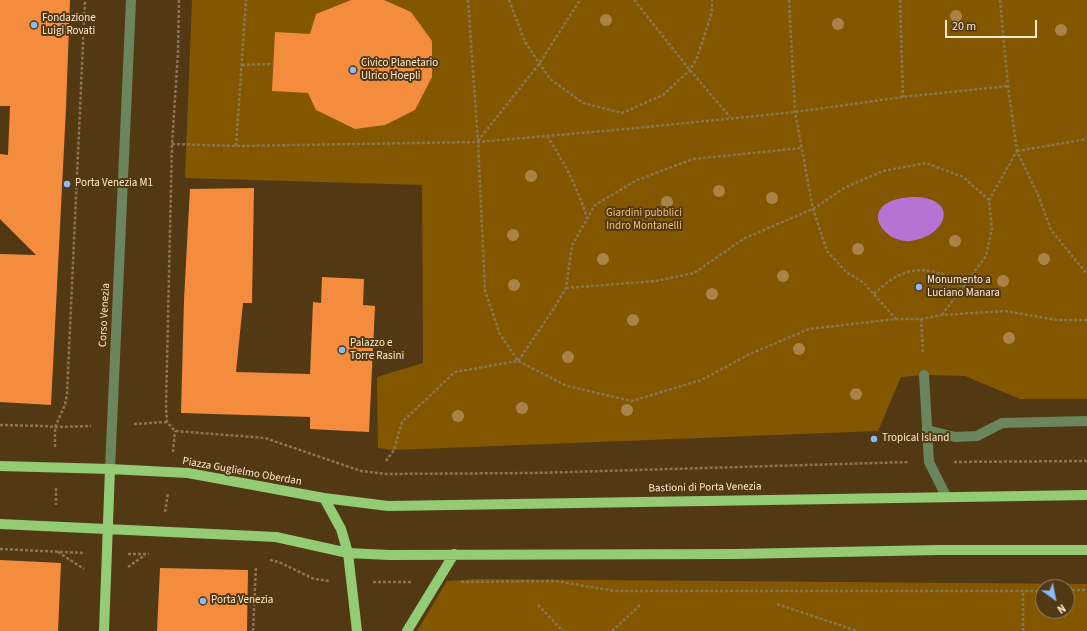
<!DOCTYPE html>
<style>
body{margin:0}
#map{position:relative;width:1087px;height:631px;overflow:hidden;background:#523914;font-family:"Source Sans 3",sans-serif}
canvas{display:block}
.north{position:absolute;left:1035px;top:579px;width:40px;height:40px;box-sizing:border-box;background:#523914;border:1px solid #97805f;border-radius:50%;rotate:147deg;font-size:11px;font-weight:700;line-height:16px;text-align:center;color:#feeacf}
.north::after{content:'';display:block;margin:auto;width:14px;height:18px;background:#88bafc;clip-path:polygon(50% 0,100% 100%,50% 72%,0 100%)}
.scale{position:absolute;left:945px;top:20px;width:92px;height:18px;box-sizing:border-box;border:2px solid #feeacf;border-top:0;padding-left:5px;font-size:12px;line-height:14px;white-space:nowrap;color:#feeacf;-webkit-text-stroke:3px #523914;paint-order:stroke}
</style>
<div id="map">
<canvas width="1087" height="631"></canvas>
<div class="north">N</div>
<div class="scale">20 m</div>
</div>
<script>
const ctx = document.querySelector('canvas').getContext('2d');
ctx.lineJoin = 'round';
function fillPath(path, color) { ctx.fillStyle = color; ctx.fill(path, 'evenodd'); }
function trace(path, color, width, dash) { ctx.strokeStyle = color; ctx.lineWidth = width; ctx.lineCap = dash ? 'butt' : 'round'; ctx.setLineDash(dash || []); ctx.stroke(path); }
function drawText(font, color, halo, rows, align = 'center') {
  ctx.font = font + ' "Source Sans 3",sans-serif'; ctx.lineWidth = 4; ctx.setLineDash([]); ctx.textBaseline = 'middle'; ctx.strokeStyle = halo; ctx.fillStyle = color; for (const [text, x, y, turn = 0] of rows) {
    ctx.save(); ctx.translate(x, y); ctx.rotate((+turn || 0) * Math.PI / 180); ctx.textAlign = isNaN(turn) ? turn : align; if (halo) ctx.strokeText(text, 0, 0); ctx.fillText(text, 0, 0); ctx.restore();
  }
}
const green = new Path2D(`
 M192 0H1087V399H1020L965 376 924 375 901 377 878 431 394 450 378 448 377 377 423 363 422 185 185 178Z
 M477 579 1087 584V631H417L447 581ZM1043 587H1067V611H1043Z`);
const water = new Path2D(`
 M915 197C964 199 943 241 906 241 890 241 868 221 883 206 891 199 904 197 915 197Z`);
const building = new Path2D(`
 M0 0H70L66 108 51 405 0 402V254L36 255 0 219V154L8 155 10 106H0Z
 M351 0H384L411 12 432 41V77L415 110 385 125 355 129 316 110 308 93 272 91 275 32 310 34 316 14Z
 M254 188 252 303H243L236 372 310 374 313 302 321 303 322 277 364 279 363 305 375 306 369 432 310 429V417L181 413 184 300 190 189Z
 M0 560 61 563 58 631H0Z
 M160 568 248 570 247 631H157Z`);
const path = new Path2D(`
 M179 0 178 53 172 144 166 406 167 422 175 431 265 438 361 471 386 474 535 473 909 462
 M468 0 478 142 485 291 500 334 518 361 551 313 566 288 572 245 595 205 637 180 693 159 802 148
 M509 0 525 42 550 79 583 103 622 113 663 95 690 70 697 58 712 12V0
 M634 0 690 70 730 117
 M789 0 795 112 813 209 827 251 846 272 864 283 896 319
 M900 0 903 97
 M1000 0 1008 86 1017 151 1038 195 1051 230 1087 274
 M242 65 274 64
 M547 136C564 162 578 188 587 218
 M478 141 539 64 580 0
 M172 144 236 146 478 142 626 129 795 112 903 97 1008 86
 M236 146 246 0
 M1017 151 1087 139
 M566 288 656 281 694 273 745 238 813 209 844 188 883 171 926 163 963 177 989 200
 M874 294C896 273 914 264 945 275 951 277 957 283 963 287
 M942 315 986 256 992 229 989 200 1017 151
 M921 319 923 354
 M134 424 167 422
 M0 425 44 426 55 427 91 426
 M55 447V427L65 405 67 394 85 0
 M173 452 175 431
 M386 461 394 450 402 422 455 372 518 361 567 386 632 401 701 380 750 354 809 329 896 319H921L942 315 1005 311 1057 320H1087
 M954 462 1087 461
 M56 488V505
 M165 512 168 493
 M0 549 85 553
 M58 552 84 569
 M128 554H149
 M270 560 279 562 314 579 330 581
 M128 567 145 555
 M373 582H412
 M461 582 556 581 615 591H1043
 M1067 590H1087
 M777 604 857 631
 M538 605 563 631
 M253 631 256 566
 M612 631 641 604
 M1023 631V591`);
const minor = new Path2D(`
 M924 375 929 462 946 496
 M927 430 955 437 977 436 1002 423 1087 421
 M110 469 131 0`);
const major = new Path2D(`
 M0 466 110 469 188 473 324 498 388 506 1087 495
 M324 498 341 529 348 553 357 631
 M0 524 276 537 348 553 389 555 736 554 938 550H1087
 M104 631 110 469
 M407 631 454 554`);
const trees = [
 [956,16],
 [606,20],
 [838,24],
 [1061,30],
 [531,176],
 [719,191],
 [772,198],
 [667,202],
 [513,235],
 [955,241],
 [858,249],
 [603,259],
 [1044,259],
 [783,276],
 [1003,281],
 [514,285],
 [712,294],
 [633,320],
 [1009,338],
 [799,349],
 [568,357],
 [856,394],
 [522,408],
 [627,410],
 [458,416]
];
const markers = [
 [34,25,4,"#88bafc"],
 [353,70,4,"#88bafc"],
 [67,184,4,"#88bafc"],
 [919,287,4,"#88bafc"],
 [342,350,4,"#88bafc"],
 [874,439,4,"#88bafc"],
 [203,601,4,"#88bafc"]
];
const poiNames = [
 ["Fondazione",42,19],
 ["Luigi Rovati",42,32],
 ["Civico Planetario",361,64],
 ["Ulrico Hoepli",361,77],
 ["Porta Venezia M1",75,184],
 ["Monumento a",927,281],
 ["Luciano Manara",927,294],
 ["Palazzo e",350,344],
 ["Torre Rasini",350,357],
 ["Tropical Island",882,439],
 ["Porta Venezia",211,601]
];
const parkNames = [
 ["Giardini pubblici",644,214],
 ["Indro Montanelli",644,227]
];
const streetNames = [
 ["Corso Venezia",105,315,-87],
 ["Piazza Guglielmo Oberdan",242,472,10],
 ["Bastioni di Porta Venezia",705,488,-1]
];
fillPath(green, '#825700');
fillPath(water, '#b773d3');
fillPath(building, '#f38d3d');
trace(path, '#8c7453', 2.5, [3, 2]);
trace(minor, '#6b865c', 10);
trace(major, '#93cc74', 10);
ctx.fillStyle = '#ab8349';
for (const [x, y] of trees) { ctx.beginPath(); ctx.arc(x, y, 6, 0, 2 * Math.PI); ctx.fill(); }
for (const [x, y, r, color] of markers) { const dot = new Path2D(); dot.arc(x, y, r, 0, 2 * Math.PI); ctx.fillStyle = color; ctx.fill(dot); trace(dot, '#523914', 1.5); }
drawText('11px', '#feeacf', '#523914', poiNames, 'left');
drawText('11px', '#f4bf74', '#523914', parkNames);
drawText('11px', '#feeacf', '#523914', streetNames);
</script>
